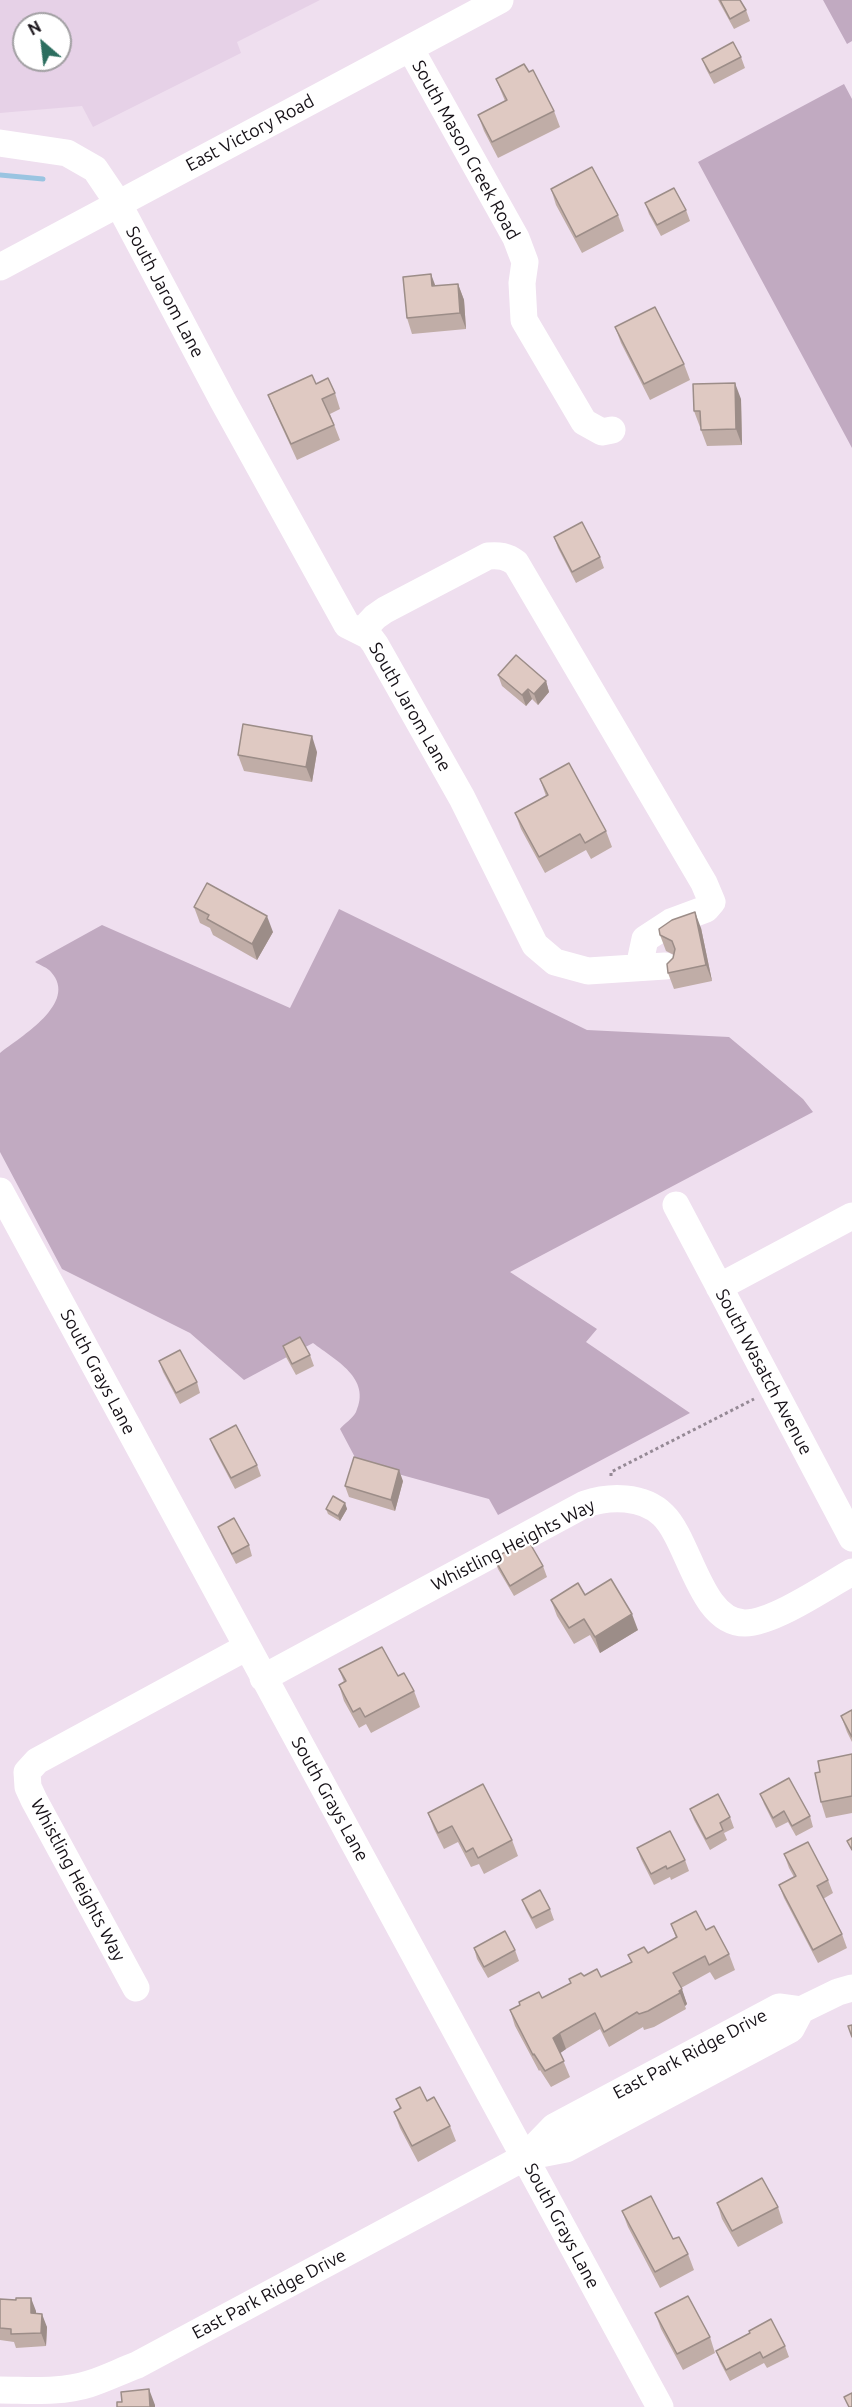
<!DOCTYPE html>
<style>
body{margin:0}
#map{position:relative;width:852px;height:2407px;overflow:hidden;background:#efdfef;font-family:Ubuntu,sans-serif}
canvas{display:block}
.north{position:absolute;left:12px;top:12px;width:60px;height:60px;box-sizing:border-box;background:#fff;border:2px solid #a19fa2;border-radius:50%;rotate:332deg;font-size:16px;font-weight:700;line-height:24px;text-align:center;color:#151016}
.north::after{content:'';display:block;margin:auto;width:21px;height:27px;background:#2c6e5f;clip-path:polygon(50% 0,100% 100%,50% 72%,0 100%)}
</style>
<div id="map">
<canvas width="852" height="2407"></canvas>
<div class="north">N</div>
</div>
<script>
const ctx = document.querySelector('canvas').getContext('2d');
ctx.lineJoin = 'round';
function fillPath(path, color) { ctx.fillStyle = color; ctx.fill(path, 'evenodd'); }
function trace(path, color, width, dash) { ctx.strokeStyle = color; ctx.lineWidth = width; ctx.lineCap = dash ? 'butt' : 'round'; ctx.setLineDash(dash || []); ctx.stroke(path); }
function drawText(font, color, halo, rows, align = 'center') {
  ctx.font = font + ' Ubuntu,sans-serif'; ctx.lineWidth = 4.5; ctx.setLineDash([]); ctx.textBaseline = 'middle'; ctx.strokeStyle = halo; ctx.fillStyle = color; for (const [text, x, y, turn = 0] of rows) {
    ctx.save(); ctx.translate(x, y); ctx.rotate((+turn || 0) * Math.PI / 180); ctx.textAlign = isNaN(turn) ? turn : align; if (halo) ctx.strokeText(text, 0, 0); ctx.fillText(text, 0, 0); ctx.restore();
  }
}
const built = new Path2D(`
 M0 0H320L237 42 241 53 93 127 82 106 0 113ZM24 24H60V60H24Z`);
const green = new Path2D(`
 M823 0H852V41L847 44Z
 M844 84 852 99V448L698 162Z
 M339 909 587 1030 729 1037 803 1099 813 1112 510 1272 597 1329 586 1342 690 1413 498 1515 489 1499 358 1463 340 1429C344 1424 353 1418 356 1412 372 1378 335 1360 313 1343L244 1380 190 1333 62 1269 0 1152V1053C20 1037 79 1003 51 972 48 968 40 965 35 962L102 925 290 1008Z`);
const stream = new Path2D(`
 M0 175 43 179`);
const path = new Path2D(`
 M611 1476V1472L754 1399`);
const minor = new Path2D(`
 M410 48 516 238 525 262 522 283 524 320 584 422 602 432 612 430
 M0 143 67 153 95 169 118 203 223 401 347 625 369 636 375 644 462 798 535 945 555 962 588 971 665 966
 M0 267 500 0
 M361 632 375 617 385 610 488 556C499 555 507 556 516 563L704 883 712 902 706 909 671 922 645 939 639 967
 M0 1191 660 2407
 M676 1205 852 1538
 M719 1287 852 1216
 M263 1678 585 1504C609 1496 643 1495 663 1515 690 1541 700 1623 745 1623 773 1623 826 1587 852 1572
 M136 1988 34 1800 28 1787 27 1772 37 1761 247 1647
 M801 2010 838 1992 852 1988
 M0 2390C30 2390 60 2393 89 2384 105 2379 121 2371 137 2365L525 2157 566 2149 791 2029 801 2010 779 2007 554 2127 525 2157`);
const wall = new Path2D(`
 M718 0H740L746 10 750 21 734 29Z
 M741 57 745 68 714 84 706 69 702 59Z
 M529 72 554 111 560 127 498 158 484 131 478 115 505 101 496 79Z
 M551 189 618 215 624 231 582 253 556 205Z
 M645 203 686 210 690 221 661 236 649 214Z
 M458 284 464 300 466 329 412 334 407 318 436 286Z
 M615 327 684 364 690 380 650 400 621 343Z
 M316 384 335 393 340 409 330 414 340 440 297 460 274 410 268 395Z
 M741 399 742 445 707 446 701 430V427H700L694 411Z
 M554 537 600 557 604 568 576 583 558 548Z
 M498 675 546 681 549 692 538 705 532 699 526 706 502 686Z
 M317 752 312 782 244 771 238 755Z
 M540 779 606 831 612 847 591 859 586 850 545 873 521 829 515 813 546 796Z
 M194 907 273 932 257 960 213 935 210 928 200 923Z
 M701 928 712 981 674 989 668 973 674 955 666 951 660 935Z
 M283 1346 310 1355 314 1366 296 1375 286 1357Z
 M159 1361 197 1382 200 1393 180 1404 163 1372Z
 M210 1439 257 1465 261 1476 235 1489 214 1449Z
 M403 1481 395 1511 349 1497 345 1486Z
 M345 1503 347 1509 340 1521 328 1514 326 1509Z
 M218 1527 249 1545 252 1556 236 1564 222 1537Z
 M494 1558 543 1566 547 1577 514 1596 498 1569Z
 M585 1595 638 1630 600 1653 590 1635 574 1644 557 1616 551 1600Z
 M339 1669 398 1676 414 1691 420 1707 371 1733 366 1724 359 1728 344 1701 339 1685 344 1682Z
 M852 1710V1742L847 1732 841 1716Z
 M852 1754V1813L826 1818 821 1802 820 1772Z
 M760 1794 810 1816 813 1827 796 1836 788 1822 776 1828 764 1804Z
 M690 1809 730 1817 734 1828 724 1833 727 1840 710 1850 694 1820Z
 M428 1813 512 1840 518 1856 484 1874 479 1864 471 1867 458 1842 444 1849 434 1829Z
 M637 1848 685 1860 689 1871 671 1880 670 1877 654 1885 641 1859Z
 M784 1854 828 1880 833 1893 823 1899 842 1934 847 1948 818 1963 784 1898 779 1885 794 1877 789 1868Z
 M522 1900 550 1909 554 1920 536 1929 526 1910Z
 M671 1924 706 1930 729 1954 735 1970 715 1980 710 1972 681 1988 687 2004 685 2006 686 2009 654 2027 644 2030 643 2027 609 2047 600 2029 566 2049 560 2053 570 2077 551 2087 540 2070 539 2071 515 2026 510 2010 520 2005 519 2002 542 1998 584 1976 601 1977 631 1962 628 1955 648 1953 676 1938Z
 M474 1948 515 1950 519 1961 488 1978 477 1959Z
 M396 2099 427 2101 450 2126 456 2141 418 2162 400 2128 394 2112 400 2109Z
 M717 2203 778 2207 783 2223 738 2247 722 2219Z
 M622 2211 673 2239 688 2254 694 2270 660 2288 628 2227Z
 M0 2299 36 2311V2314L47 2327 46 2346 16 2348 14 2342 0 2340Z
 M655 2313 710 2337 715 2353 683 2370 661 2329Z
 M785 2346 789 2357 767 2368 764 2363 730 2381 720 2362 716 2351Z`);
const shadedWall = new Path2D(`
 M431 274 437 290 432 286Z
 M458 284 464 300 466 329 460 313Z
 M735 383 741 399 742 445 736 429Z
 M546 681 549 692 538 705 534 694Z
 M528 689 532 699 526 706 522 695Z
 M312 736 317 752 312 782 306 767Z
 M695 912 701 928 712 981 706 965Z
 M267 916 273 932 257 960 252 944Z
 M399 1470 403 1481 395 1511 391 1500Z
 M345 1503 347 1509 340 1521 338 1516Z
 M632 1614 638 1630 600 1653 595 1637Z
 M682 1989 687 2004 685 2006 679 1991Z
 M560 2033 566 2049 559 2054 553 2038Z
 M31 2298 36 2311V2327L31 2313Z
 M42 2314 47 2327 46 2346 41 2333Z
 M149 2389 155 2405V2407H150Z`);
const building = new Path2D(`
 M720 0H740L746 10 730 19Z
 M733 42 741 57 710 73 702 59Z
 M524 64 529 72 533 70 554 111 492 142 478 115 507 100 496 79Z
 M592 167 618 215 576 237 551 189Z
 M674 188 686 210 657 225 645 203Z
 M431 274 432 286 458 284 460 313 407 318 403 277Z
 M655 307 684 364 644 384 615 327Z
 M312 375 316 384 328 378 335 393 322 399 334 425 291 444 268 395Z
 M735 383 736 429 701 430 700 411H694L693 384Z
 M582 522 600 557 572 572 554 537Z
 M516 655 546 681 534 694 528 689 522 695 498 675Z
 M243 724 312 736 306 767 238 755Z
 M569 763 606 831 585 843 580 834 539 857 515 813 548 795 540 779Z
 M207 883 267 916 252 944 207 919 209 915 194 907Z
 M695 912 706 965 668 973 667 964 673 958 675 949 672 941 660 935 659 929 672 920Z
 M300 1337 310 1355 292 1364 283 1346Z
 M180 1350 197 1382 176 1393 159 1361Z
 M236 1425 257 1465 231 1478 210 1439Z
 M354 1457 399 1470 391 1500 345 1486Z
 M333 1496 345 1503 338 1516 326 1509Z
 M234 1518 249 1545 232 1554 218 1527Z
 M528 1540 543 1566 510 1586 494 1558Z
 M611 1579 632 1614 595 1637 584 1619 569 1628 551 1600 578 1583 585 1595Z
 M382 1647 398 1676 404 1673 414 1691 365 1717 360 1708 353 1712 339 1685 346 1681 339 1669Z
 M852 1710V1737L841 1716Z
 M852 1754V1796L821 1802 815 1773 820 1772 818 1761Z
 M789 1778 810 1816 792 1826 784 1811 773 1818 760 1794Z
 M483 1784 512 1840 478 1858 473 1848 466 1852 452 1826 438 1833 428 1813Z
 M718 1794 730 1817 720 1823 723 1830 706 1839 690 1809Z
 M670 1831 685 1860 667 1869 666 1866 651 1874 637 1848Z
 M852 1838V1850L847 1841Z
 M808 1842 828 1880 817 1886 842 1934 813 1950 779 1885 796 1876 784 1854Z
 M540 1890 550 1909 532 1918 522 1900Z
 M696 1911 706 1930 714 1926 729 1954 709 1965 705 1956 673 1973 682 1989 679 1991 680 1993 648 2011 639 2014 637 2012 604 2032 595 2013 560 2033 553 2038 564 2061 545 2071 534 2054 533 2055 510 2010 520 2005 519 2002 539 1992 542 1998 571 1983 569 1979 581 1973 584 1976 597 1969 601 1977 632 1962 628 1955 644 1947 648 1953 677 1937 671 1924Z
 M505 1931 515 1950 484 1967 474 1948Z
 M852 2025V2037L848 2026Z
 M420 2087 427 2101 434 2097 450 2126 412 2146 394 2112 401 2108 396 2099Z
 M762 2178 778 2207 732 2231 717 2203Z
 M651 2196 673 2239 679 2237 688 2254 655 2272 622 2211Z
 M688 2296 710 2337 677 2354 655 2313Z
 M16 2298H31V2313L42 2314 41 2333 11 2334V2329L0 2328V2299L16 2300Z
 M771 2319 785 2346 763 2358 760 2352 726 2370 716 2351 750 2333 749 2331Z
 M149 2389 150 2407H117V2402H122L121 2392Z
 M852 2393V2407H849L844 2397Z`);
const streetNames = [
 ["East Victory Road",250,133,-28],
 ["South Mason Creek Road",466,150,61],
 ["South Jarom Lane",165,292,62],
 ["South Jarom Lane",410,707,60],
 ["South Grays Lane",98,1372,62],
 ["South Wasatch Avenue",764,1372,62],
 ["Whistling Heights Way",513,1545,-27],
 ["South Grays Lane",330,1799,61],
 ["Whistling Heights Way",78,1880,62],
 ["East Park Ridge Drive",690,2054,-28],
 ["South Grays Lane",562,2226,62],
 ["East Park Ridge Drive",269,2294,-28]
];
fillPath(built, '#e6d1e7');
fillPath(green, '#c1aac1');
trace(stream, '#9ac4e1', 5);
trace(path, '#958995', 3, [3, 3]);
trace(minor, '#fff', 27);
fillPath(wall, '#c0ada7');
fillPath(shadedWall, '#9c8d88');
fillPath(building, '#dfc9c2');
trace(building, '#9c8d88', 1.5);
drawText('18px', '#151016', '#fff', streetNames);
</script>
